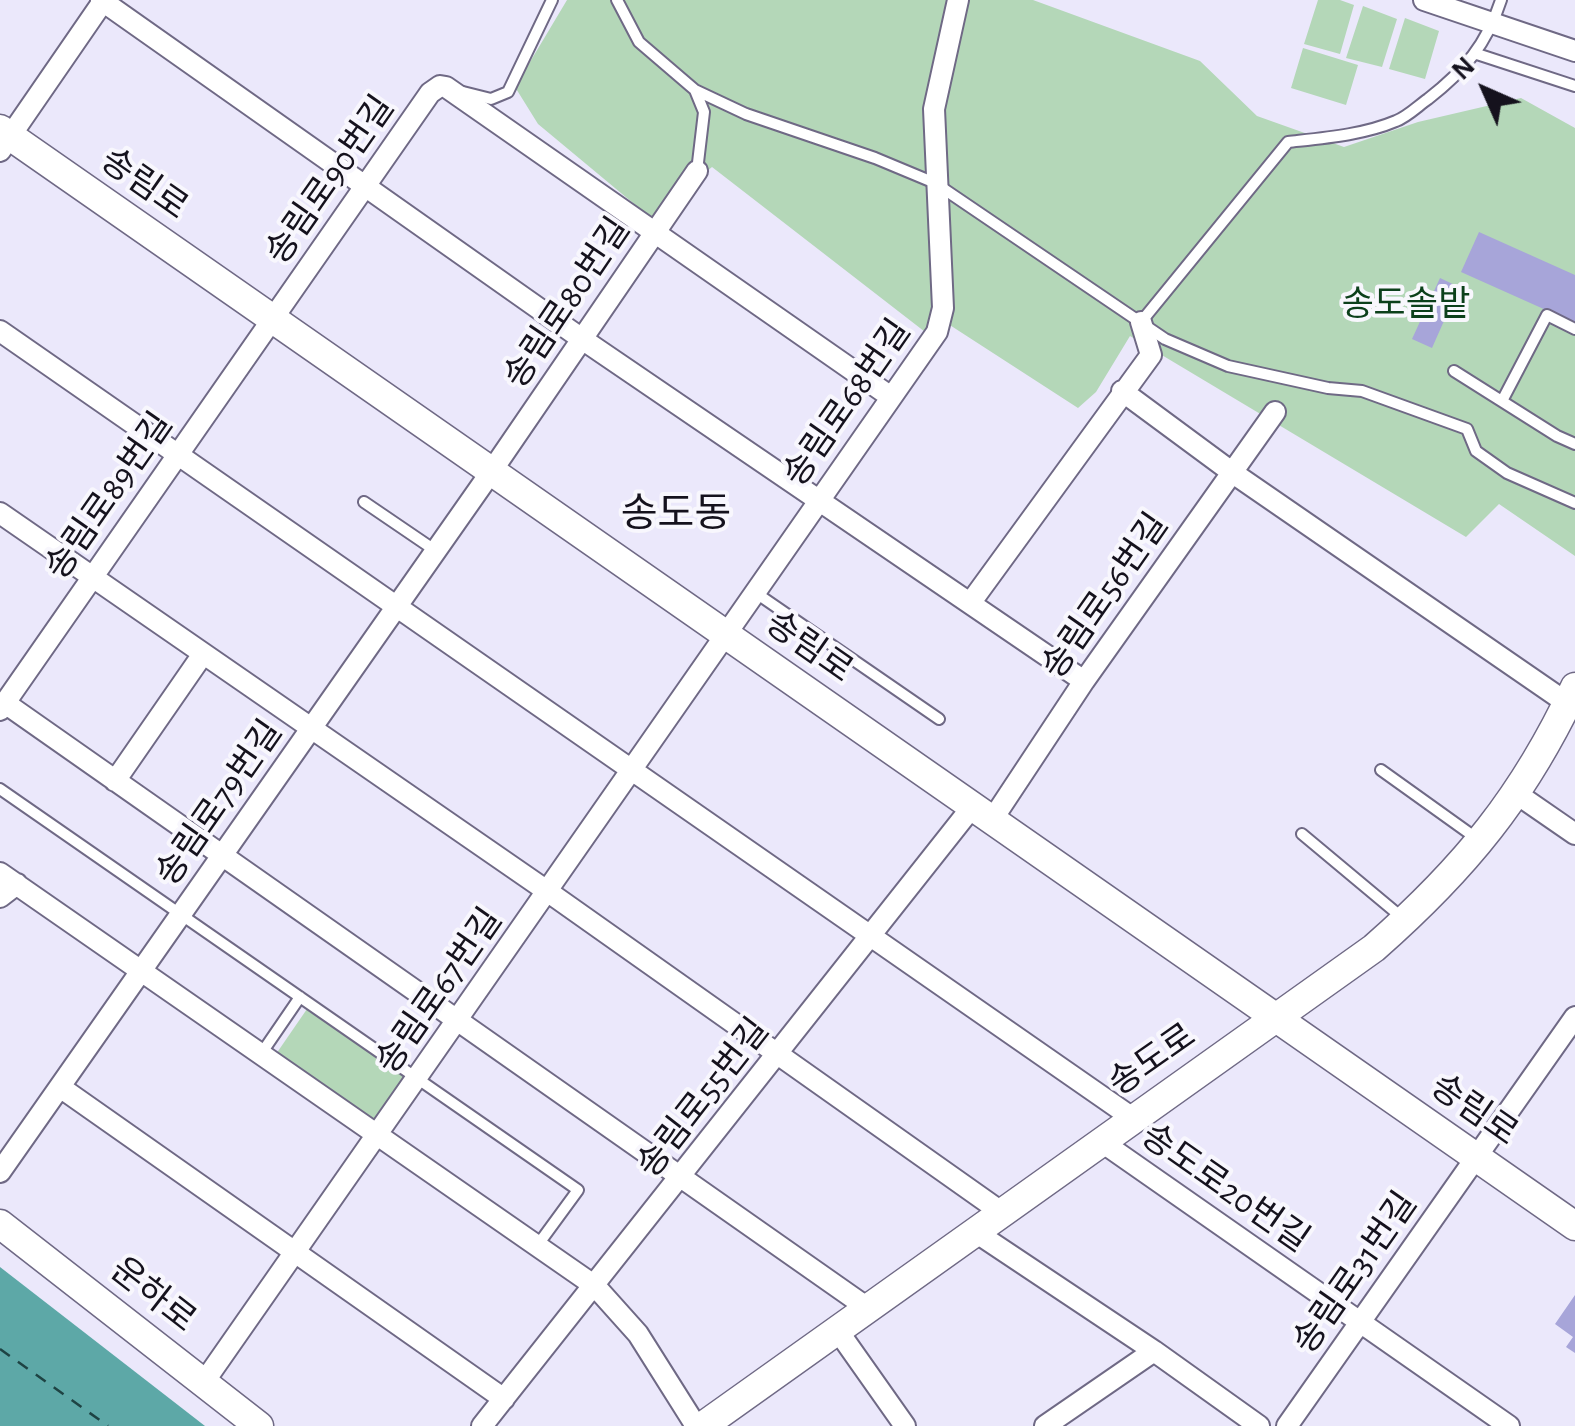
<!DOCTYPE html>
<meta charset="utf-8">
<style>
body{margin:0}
#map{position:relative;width:1575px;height:1426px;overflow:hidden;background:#ebe8fb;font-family:"Alegreya Sans",sans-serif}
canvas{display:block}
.north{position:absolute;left:1435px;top:40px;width:100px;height:100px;-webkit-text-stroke:8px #f8f7fd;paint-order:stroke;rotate:315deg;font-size:28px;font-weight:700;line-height:40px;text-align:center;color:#15121d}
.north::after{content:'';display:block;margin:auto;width:35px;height:45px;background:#15121d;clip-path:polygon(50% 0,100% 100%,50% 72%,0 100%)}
</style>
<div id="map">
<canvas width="1575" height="1426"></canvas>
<div class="north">N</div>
</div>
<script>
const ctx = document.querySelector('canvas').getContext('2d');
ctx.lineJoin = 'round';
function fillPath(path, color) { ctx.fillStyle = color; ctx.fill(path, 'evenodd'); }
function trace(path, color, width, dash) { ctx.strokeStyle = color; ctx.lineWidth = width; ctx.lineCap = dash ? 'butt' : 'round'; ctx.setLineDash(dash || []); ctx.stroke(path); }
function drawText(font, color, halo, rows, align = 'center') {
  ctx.font = font + ' "Alegreya Sans","Noto Sans KR",sans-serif'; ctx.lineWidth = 8; ctx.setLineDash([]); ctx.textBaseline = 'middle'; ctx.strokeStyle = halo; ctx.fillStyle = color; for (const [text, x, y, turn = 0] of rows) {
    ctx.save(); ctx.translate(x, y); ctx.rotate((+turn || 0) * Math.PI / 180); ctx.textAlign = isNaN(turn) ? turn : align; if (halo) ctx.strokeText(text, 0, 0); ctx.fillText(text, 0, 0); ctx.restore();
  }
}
const green = new Path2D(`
 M567 0H1033L1200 61 1257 116 1344 147 1418 122 1521 98 1575 128V556L1499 504 1466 537 1130 336 1096 392 1078 408 942 320 929 335 712 167 651 218 538 124 515 87Z
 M1318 0H1340L1354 5 1340 54 1304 44Z
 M1363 6 1397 19 1382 67 1346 58Z
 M1405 18 1439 31 1425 79 1389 69Z
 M1303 48 1358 65 1346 105 1291 88Z
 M307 1009 408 1080 374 1128 274 1057Z`);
const water = new Path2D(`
 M0 1267 205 1426H0Z`);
const ferry = new Path2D(`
 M0 1349 108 1426`);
const building = new Path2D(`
 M1479 232 1575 275V323L1461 272Z
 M1440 278 1459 287 1432 348 1412 339Z
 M1575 1295V1353L1566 1347 1573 1337 1555 1324Z`);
const lane = new Path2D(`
 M617 0 639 42 695 90 746 114 875 158 935 183 1165 339 1228 366 1328 388 1362 391 1467 429 1476 451 1507 473 1575 503
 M1477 54 1575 86
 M695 90 704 112 697 171
 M463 92 491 99 508 92 552 0
 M1141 322 1288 142C1324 138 1363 135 1396 121 1407 117 1418 106 1428 99 1464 71 1487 44 1501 0
 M1454 371 1557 436 1575 444
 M1502 401 1547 315 1575 329
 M364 502 436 551
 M756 593 939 719
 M1381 770 1476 838
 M0 789 578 1190 537 1246
 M1302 834 1405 920
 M261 1054 300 997`);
const street = new Path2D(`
 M101 0 582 339 1084 681
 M1424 0 1575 51
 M0 151 104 0
 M0 331 1134 1119
 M1122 391 1233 473 1567 703
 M0 513 547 891 1004 1214
 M971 602 1151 355 1141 322
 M5 703 869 1309
 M0 710 430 93 440 86 446 87 891 397
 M115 781 203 654
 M1517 794 1575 834
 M992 820 1084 681 1275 412
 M0 873 595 1286 638 1334 696 1426
 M0 897 17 884
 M60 1087 504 1399
 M1102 1142 1509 1426
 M0 1172 491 472 697 171
 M977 1233 1154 1351 1259 1426
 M838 1331 905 1426
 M204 1382 937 332 943 308 934 109 958 0
 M482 1426 972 807
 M1045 1426 1154 1351
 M1287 1426 1575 1017`);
const secondary = new Path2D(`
 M0 129 1575 1226
 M0 1224 259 1426
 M703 1426 1374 948C1465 868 1524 796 1575 687`);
const streetNames = [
 ["송림로90번길",330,180,-55],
 ["송림로",144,184,35],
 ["송림로80번길",567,303,-56],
 ["송림로68번길",847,403,-55],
 ["송림로89번길",109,496,-55],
 ["송림로56번길",1105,596,-55],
 ["송림로",809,647,35],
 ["송림로79번길",219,803,-55],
 ["송림로67번길",439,991,-55],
 ["송도로",1152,1060,-35],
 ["송림로55번길",703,1098,-52],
 ["송림로",1474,1110,35],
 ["송도로20번길",1225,1188,35],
 ["송림로31번길",1355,1273,-55],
 ["운하로",153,1295,38]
];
const parkNames = [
 ["송도솔밭",1406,304]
];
const quarterNames = [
 ["송도동",676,514]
];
fillPath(green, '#b4d7b8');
fillPath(water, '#5da8a7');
trace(ferry, '#1e4343', 2.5, [12, 10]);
fillPath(building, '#a7a5d9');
trace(lane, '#6f6985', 14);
trace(street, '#6f6985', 24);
trace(secondary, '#6f6985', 31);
trace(lane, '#fff', 10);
trace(street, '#fff', 20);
trace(secondary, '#fff', 28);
drawText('35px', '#15121d', '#f8f7fd', streetNames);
drawText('35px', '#0c401b', '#f8f7fd', parkNames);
drawText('40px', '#15121d', '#f8f7fd', quarterNames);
</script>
